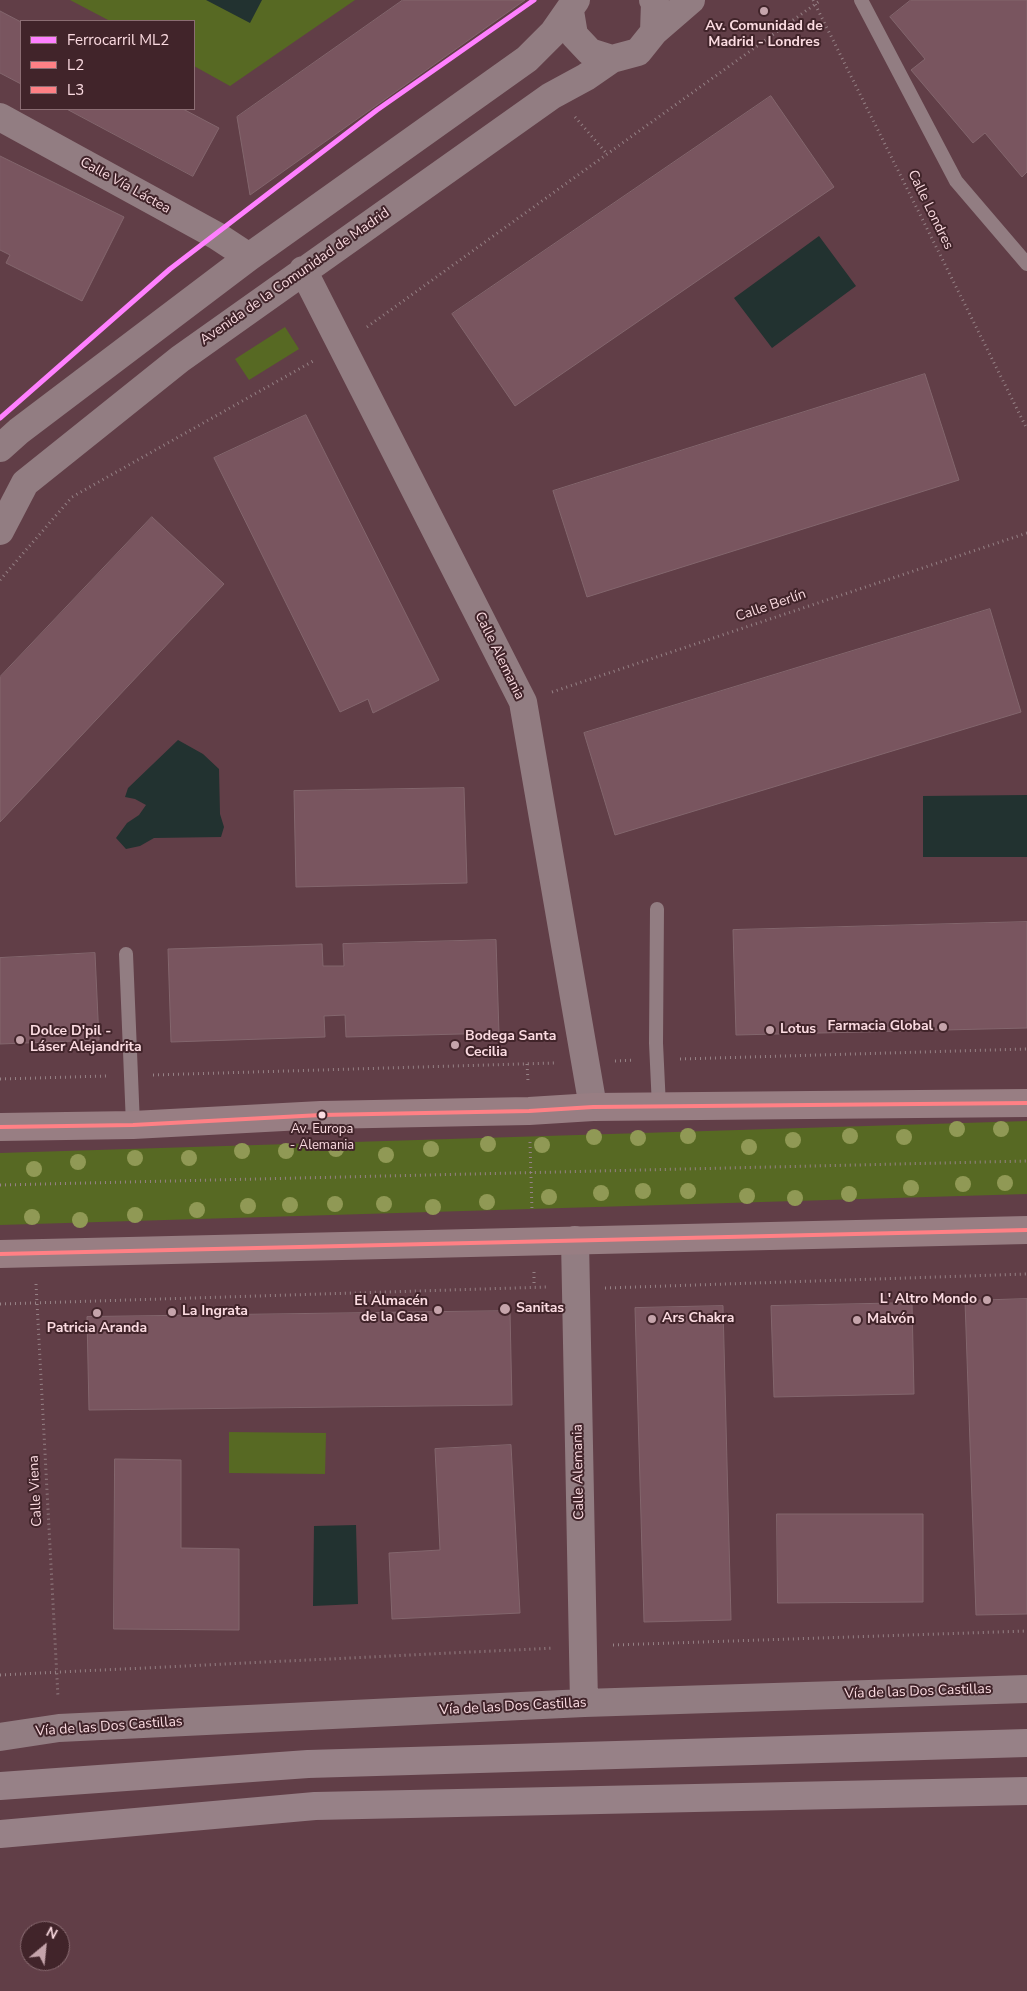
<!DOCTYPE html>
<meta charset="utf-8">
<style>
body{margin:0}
#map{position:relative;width:1027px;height:1991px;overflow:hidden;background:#613e47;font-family:"Nunito Sans",sans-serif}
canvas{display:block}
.legend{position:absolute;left:20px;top:20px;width:175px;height:90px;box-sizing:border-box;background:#41242a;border:1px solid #8b6d73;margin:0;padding:6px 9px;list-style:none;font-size:15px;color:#fbdbe1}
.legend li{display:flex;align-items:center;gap:10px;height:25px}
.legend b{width:25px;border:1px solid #8b6d73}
.north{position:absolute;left:20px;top:1921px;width:50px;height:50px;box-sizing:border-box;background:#41242a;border:1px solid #8b6d73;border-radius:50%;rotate:28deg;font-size:14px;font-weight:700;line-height:20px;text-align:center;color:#fbdbe1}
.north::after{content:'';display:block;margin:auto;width:18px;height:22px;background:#c5a4ab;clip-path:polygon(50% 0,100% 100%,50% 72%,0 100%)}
</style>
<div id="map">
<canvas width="1027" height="1991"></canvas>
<ul class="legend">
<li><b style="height:6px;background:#ff80ff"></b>Ferrocarril ML2</li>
<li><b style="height:6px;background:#ff8085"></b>L2</li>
<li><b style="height:6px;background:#ff8085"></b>L3</li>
</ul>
<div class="north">N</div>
</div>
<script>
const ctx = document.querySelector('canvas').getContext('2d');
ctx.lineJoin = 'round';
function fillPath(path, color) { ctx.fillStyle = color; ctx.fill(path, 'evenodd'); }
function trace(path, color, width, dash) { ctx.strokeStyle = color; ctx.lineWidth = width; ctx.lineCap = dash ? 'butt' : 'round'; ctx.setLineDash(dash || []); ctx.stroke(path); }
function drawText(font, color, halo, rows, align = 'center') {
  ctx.font = font + ' "Nunito Sans",sans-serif'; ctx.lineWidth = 4; ctx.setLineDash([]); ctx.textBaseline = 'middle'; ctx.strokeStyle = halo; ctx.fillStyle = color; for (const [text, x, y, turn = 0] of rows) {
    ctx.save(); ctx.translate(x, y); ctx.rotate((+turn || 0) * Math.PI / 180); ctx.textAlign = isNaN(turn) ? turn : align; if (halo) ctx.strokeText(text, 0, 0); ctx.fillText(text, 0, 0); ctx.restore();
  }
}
const green = new Path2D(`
 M70 0H355L230 86 194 66V21H110Z
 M285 327 299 349 249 380 235 359Z
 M1027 1121V1194L0 1225V1153Z
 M229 1432 326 1433 325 1474 229 1473Z`);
const water = new Path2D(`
 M206 0H262L250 23Z
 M819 236 856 286 772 348 734 298Z
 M178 740 203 754 219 769 220 814 224 827 221 837 154 838 140 846 126 849 116 838 127 823 139 815 146 805 135 799 125 797 128 788Z
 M1027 795V857H923V796Z
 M356 1525 358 1604 313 1606 314 1526Z`);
const building = new Path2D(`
 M403 0H525L250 195 237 117Z
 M911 0H1027V172L1022 177 985 133 973 143 911 70 925 59 890 17Z
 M0 11 21 22V84L0 73Z
 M771 96 834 187 515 406 452 314Z
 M67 109H183L219 128 193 176Z
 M0 156 124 217 82 301 6 263 10 255 0 250Z
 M925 374 959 480 587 597 553 491Z
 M306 415 439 680 373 713 368 699 340 712 214 458Z
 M152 517 224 584 0 822V677Z
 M990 609 1021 712 615 835 584 733Z
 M464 788 467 883 296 887 294 791Z
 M1027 922V1028L736 1035 733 930Z
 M496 940 499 1033 346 1037 345 1015 324 1016 325 1037 171 1042 168 949 322 944 323 966H344L343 944Z
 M95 953 99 1040 0 1044V958Z
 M1027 1299V1614L976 1615 965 1301Z
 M912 1303 914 1394 774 1397 771 1306Z
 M723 1306 731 1620 644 1622 635 1308Z
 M510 1311 512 1405 89 1410 87 1317Z
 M511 1445 520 1613 392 1619 389 1553 440 1550 435 1449Z
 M115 1459 181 1460V1548L239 1549V1630L114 1629Z
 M777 1514H923V1602L778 1603Z`);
const path = new Path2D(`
 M813 0 1027 429
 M575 117 607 154
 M367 327 821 0
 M0 580 72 497 315 360
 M552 692 1027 533
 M680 1059 1027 1049
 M615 1061 634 1060
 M527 1064 528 1081
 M153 1075 554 1063
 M0 1079 107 1076
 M530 1142 532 1211
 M0 1185 1027 1161
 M534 1272V1287
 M36 1284 58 1697
 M605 1288 1027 1274
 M0 1304 547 1287
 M613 1645 1027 1631
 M0 1675 554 1648`);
const lane = new Path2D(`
 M861 0 956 181 1027 264
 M657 909 656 1043 659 1107
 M126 954 133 1125`);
const street = new Path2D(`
 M653 0 655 2 654 32
 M570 11 574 35 590 52 612 59 638 52 654 32 691 0
 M0 117 217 236 249 257
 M303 270 523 702 593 1107
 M0 448 19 431 249 257 527 59 553 33 576 0
 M0 531 25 483 180 359 551 96 586 77 612 59
 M575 1240 584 1703
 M0 1737 59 1728 584 1703 1027 1689`);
const secondary = new Path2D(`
 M0 1127 133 1125 321 1115 529 1111 593 1107 1027 1103
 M0 1254 1027 1230`);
const highway = new Path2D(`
 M0 1786 308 1764 1027 1743
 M0 1834 315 1806 1027 1791`);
const bus1 = new Path2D(`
 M0 1127 133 1125 321 1115 529 1111 593 1107 1027 1103`);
const bus2 = new Path2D(`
 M0 1254 1027 1230`);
const rail1 = new Path2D(`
 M0 418 170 269 377 110 534 0`);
const trees = [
 [957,1129],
 [1001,1129],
 [688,1136],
 [850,1136],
 [594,1137],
 [904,1137],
 [638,1138],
 [793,1140],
 [488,1144],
 [542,1145],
 [749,1147],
 [336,1149],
 [431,1149],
 [242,1151],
 [286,1151],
 [386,1155],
 [135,1158],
 [189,1158],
 [78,1162],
 [34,1169],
 [1005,1183],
 [963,1184],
 [911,1188],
 [643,1191],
 [688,1191],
 [601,1193],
 [849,1194],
 [747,1196],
 [549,1197],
 [795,1198],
 [487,1202],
 [335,1204],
 [384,1204],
 [290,1205],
 [248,1206],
 [433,1207],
 [197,1210],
 [135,1215],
 [32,1217],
 [80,1220]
];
const markers = [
 [764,11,5,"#c5a4ab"],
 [943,1027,5,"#c5a4ab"],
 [770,1030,5,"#c5a4ab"],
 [20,1040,5,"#c5a4ab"],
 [455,1045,5,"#c5a4ab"],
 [322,1115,4.5,"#fbdbe1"],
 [987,1300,5,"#c5a4ab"],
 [505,1309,6,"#c5a4ab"],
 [438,1310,5,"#c5a4ab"],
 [172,1312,5,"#c5a4ab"],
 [97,1313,5,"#c5a4ab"],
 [652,1319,5,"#c5a4ab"],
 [857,1320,5,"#c5a4ab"]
];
const busNames = [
 ["Av. Europa",322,1130],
 ["- Alemania",322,1146]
];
const poiNames = [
 ["Av. Comunidad de",764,27,"center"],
 ["Madrid - Londres",764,43,"center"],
 ["Farmacia Global",933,1027,"right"],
 ["Lotus",780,1030],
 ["Dolce D'pil -",30,1032],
 ["Láser Alejandrita",30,1048],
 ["Bodega Santa",465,1037],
 ["Cecilia",465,1053],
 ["L' Altro Mondo",977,1300,"right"],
 ["El Almacén",428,1302,"right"],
 ["de la Casa",428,1318,"right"],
 ["Sanitas",516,1309],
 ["La Ingrata",182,1312],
 ["Ars Chakra",662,1319],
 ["Malvón",867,1320],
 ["Patricia Aranda",97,1329,"center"]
];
const streetNames = [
 ["Calle Vía Láctea",125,186,29],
 ["Calle Londres",930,210,64],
 ["Avenida de la Comunidad de Madrid",295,277,-35],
 ["Calle Berlín",771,606,-19],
 ["Calle Alemania",499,656,64],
 ["Calle Alemania",579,1472,-91],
 ["Calle Viena",36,1491,-93],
 ["Vía de las Dos Castillas",918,1692,-2],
 ["Vía de las Dos Castillas",513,1707,-3],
 ["Vía de las Dos Castillas",109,1727,-4]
];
fillPath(green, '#576923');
fillPath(water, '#223230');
fillPath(building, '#79555f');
trace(building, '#83666d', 1);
trace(path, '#958185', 3, [1, 4]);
trace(lane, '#927d82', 14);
trace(street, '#927d82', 28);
trace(secondary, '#987e83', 28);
trace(highway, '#978187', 28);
trace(bus1, '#ff8085', 4);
trace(bus2, '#ff8085', 4);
trace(rail1, '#ff80ff', 5);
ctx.fillStyle = '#909955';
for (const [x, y] of trees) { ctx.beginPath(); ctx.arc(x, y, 8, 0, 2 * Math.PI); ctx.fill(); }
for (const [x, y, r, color] of markers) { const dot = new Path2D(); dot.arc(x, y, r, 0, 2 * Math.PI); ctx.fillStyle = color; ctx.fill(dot); trace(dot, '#41242a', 2); }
drawText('13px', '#fbdbe1', '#41242a', busNames);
drawText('bold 14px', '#fbdbe1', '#41242a', poiNames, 'left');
drawText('14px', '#fbdbe1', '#41242a', streetNames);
</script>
